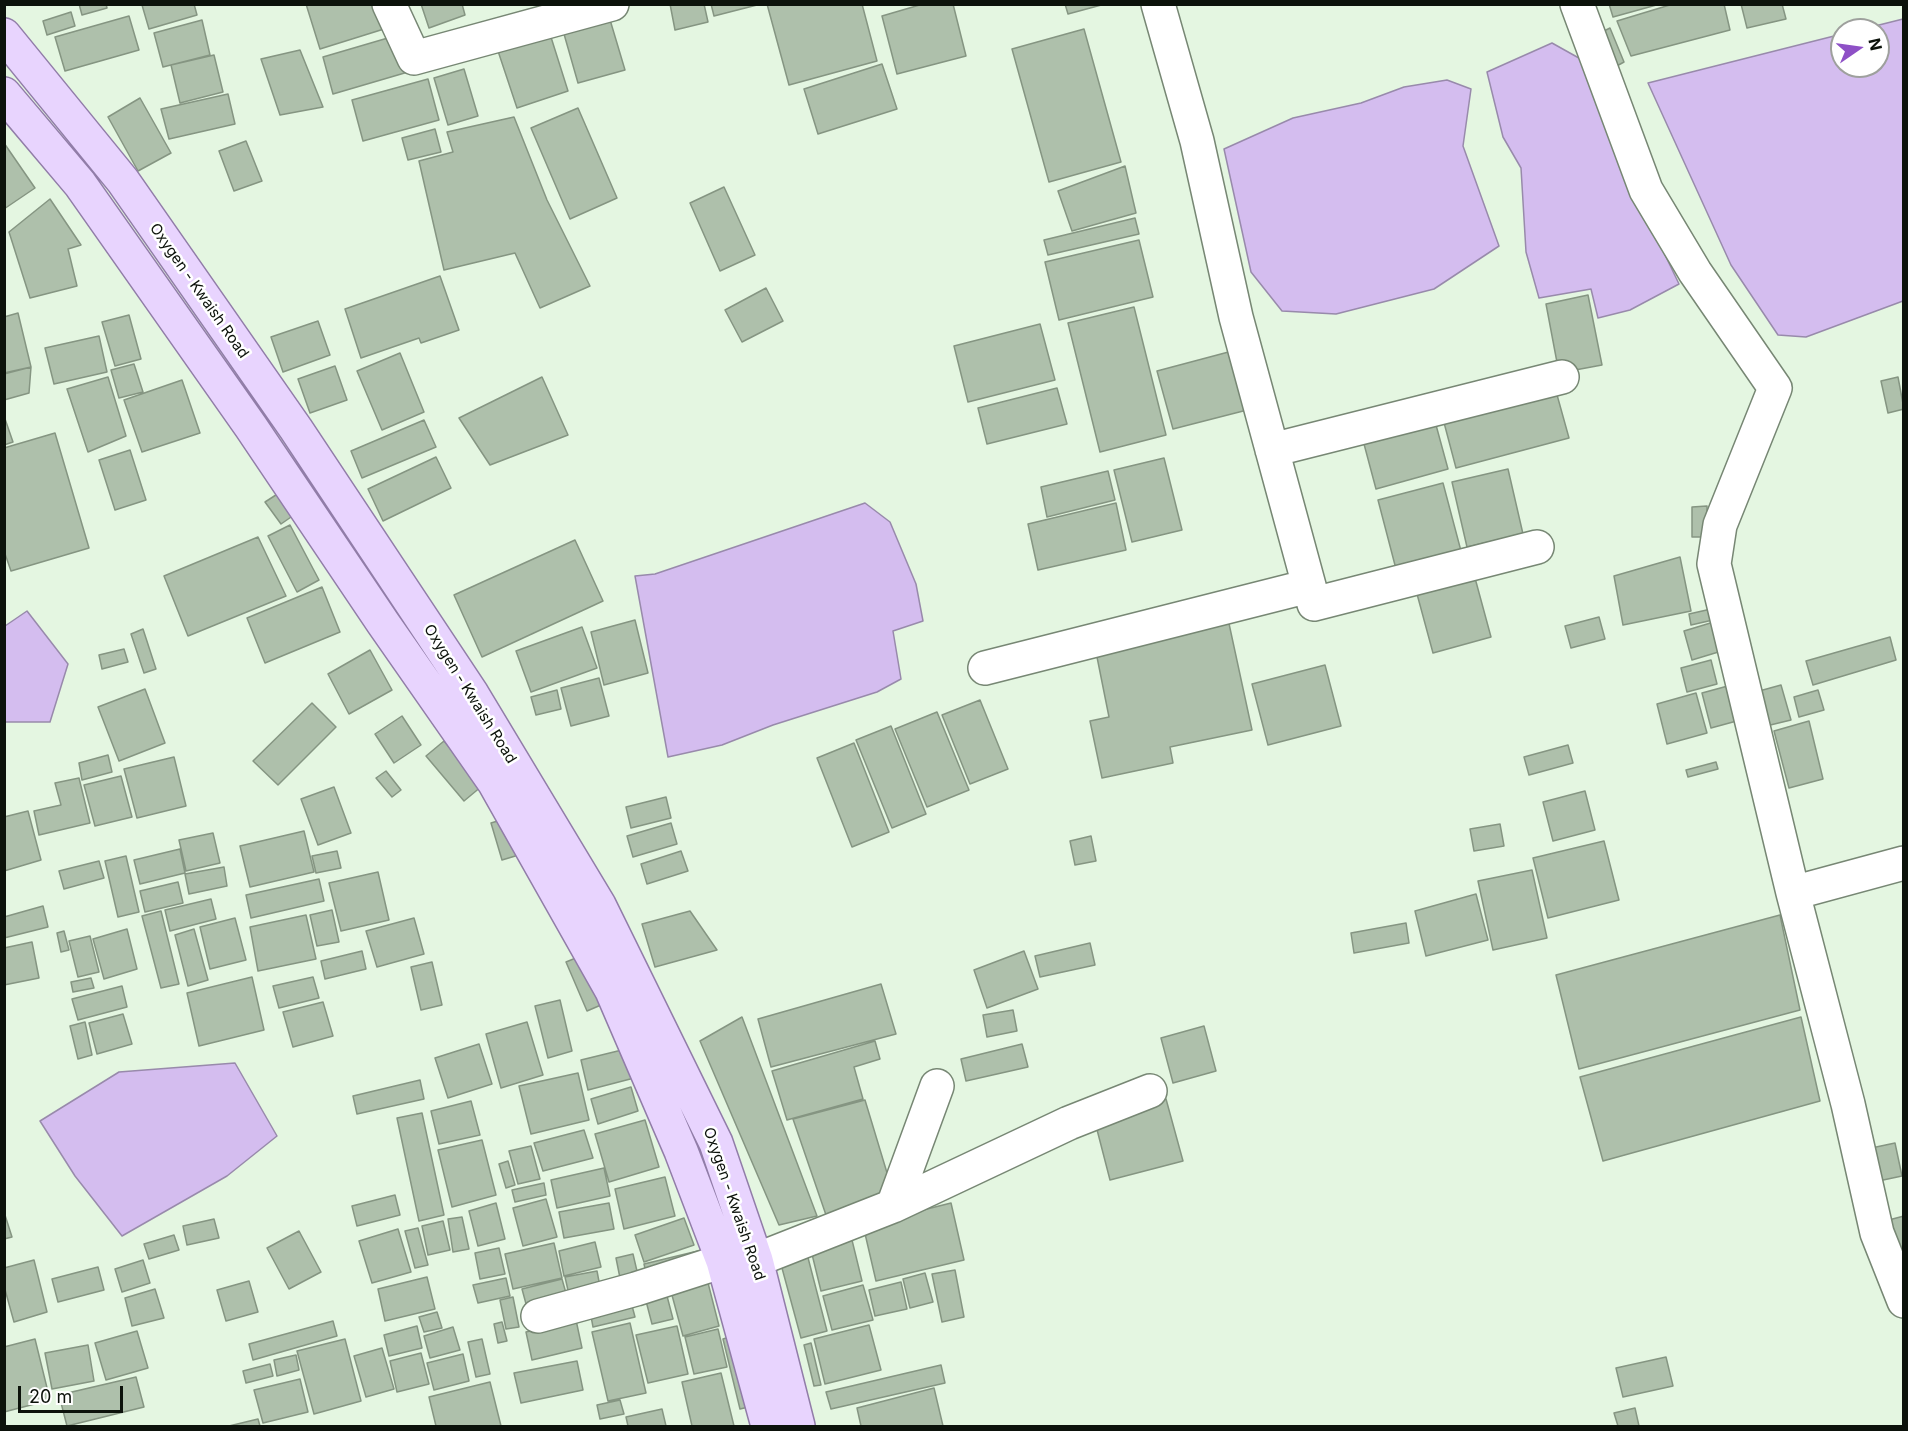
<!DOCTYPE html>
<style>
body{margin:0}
#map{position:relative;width:1908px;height:1431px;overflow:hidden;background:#e4f6e1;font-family:Inter,sans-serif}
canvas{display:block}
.frame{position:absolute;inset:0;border:6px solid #0c120b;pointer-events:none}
.north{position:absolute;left:1830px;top:18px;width:60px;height:60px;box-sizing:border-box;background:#fff;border:2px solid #9ea09d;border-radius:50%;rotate:77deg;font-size:16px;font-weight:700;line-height:24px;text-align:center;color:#0c120b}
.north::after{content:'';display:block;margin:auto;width:21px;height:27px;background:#8e50c6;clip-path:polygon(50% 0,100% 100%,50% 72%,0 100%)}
.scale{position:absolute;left:18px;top:1386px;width:105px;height:27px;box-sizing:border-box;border:3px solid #0c120b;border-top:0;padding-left:8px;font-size:18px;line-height:21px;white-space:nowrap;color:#0c120b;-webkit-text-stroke:4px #fff;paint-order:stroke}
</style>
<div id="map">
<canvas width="1908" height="1431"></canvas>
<div class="frame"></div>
<div class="north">N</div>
<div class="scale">20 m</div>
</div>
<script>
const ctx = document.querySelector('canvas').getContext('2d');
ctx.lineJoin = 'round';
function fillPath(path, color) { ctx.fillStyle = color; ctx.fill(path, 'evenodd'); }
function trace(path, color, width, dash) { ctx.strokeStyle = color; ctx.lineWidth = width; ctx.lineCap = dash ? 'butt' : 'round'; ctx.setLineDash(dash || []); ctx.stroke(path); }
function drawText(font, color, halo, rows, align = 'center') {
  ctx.font = font + ' Inter,sans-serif'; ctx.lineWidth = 5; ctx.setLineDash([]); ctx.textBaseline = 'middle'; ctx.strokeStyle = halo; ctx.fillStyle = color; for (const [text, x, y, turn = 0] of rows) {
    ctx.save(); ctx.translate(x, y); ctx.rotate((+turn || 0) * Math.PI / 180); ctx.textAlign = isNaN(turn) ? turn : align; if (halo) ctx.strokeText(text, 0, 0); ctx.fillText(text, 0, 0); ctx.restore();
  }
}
const water = new Path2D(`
 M1903 19V301L1806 337 1778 335 1731 265 1648 83 1842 34V66H1878V30H1859Z
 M1552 43 1586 62 1620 161 1679 284 1630 310 1598 318 1591 289 1539 298 1526 252 1521 168 1503 137 1487 72Z
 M1447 80 1471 89 1463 146 1499 246 1434 289 1336 314 1282 311 1251 272 1224 149 1293 118 1361 103 1404 87Z
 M865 503 890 522 916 584 923 621 893 631 901 679 877 692 773 725 722 745 668 757 635 576 655 574Z
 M27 611 68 664 50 722H5V626Z
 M235 1063 277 1136 227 1176 122 1236 75 1176 40 1121 119 1072Z`);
const building = new Path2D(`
 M79 4H106L107 8 82 15Z
 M194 4 197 15 149 29 142 5Z
 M306 4H376L384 29 320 49Z
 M421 4H462L465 15 429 28Z
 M670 4H704L708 22 675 30Z
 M711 4H757V5L714 16Z
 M767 4H862L877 61 789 85Z
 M923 4H953L966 56 897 74 882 16Z
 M1065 4H1105L1068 14Z
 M1609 4H1660L1613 17Z
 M1673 4H1724L1730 30 1631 56 1617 21Z
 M1741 4H1782L1786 19 1747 28Z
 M71 12 75 26 47 35 43 21Z
 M608 13 625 70 578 83 562 27Z
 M129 16 139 50 65 71 55 37Z
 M202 20 210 55 163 67 154 33Z
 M1610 28 1624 62 1615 67 1600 33Z
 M1084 29 1121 162 1049 182 1012 49Z
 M550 34 568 91 517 108 498 51Z
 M398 35 408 72 333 94 323 57Z
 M300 50 323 107 280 115 261 59Z
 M214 55 223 92 180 103 171 65Z
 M882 64 897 109 818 134 804 89Z
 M464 69 478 116 448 125 434 78Z
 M428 79 439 120 363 141 352 100Z
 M228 94 235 124 169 139 161 109Z
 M140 98 171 153 138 171 108 117Z
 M578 108 617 198 570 219 531 128Z
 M514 117 547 200 590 286 540 308 515 253 444 270 419 161 453 152 447 132Z
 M435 129 441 152 408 160 402 138Z
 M246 141 262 181 234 191 219 151Z
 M4 143 35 188 4 209Z
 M1125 166 1136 213 1072 231 1058 191Z
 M724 187 755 255 720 271 690 203Z
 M50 199 81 245 68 249 77 286 30 298 9 232Z
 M1135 218 1139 234 1048 255 1044 240Z
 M1139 240 1153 297 1059 320 1045 262Z
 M440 276 459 330 421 343 419 338 361 358 345 309Z
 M766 288 783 321 742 342 725 310Z
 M1588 295 1602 365 1559 373 1546 304Z
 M1134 307 1166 435 1100 452 1068 323Z
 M18 313 31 367 4 374V317Z
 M129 315 141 359 115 366 102 322Z
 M318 321 330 355 283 372 271 337Z
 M1040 324 1055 380 968 402 954 346Z
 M99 336 107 372 54 384 45 348Z
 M1236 350 1251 409 1173 429 1157 371Z
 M400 353 424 412 382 430 357 371Z
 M134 364 143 392 119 398 111 370Z
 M335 366 347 400 310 413 298 379Z
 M31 367 29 393 4 400V373Z
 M108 377 126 436 88 452 67 389Z
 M542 377 568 435 490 465 459 418Z
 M1898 377 1904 409 1888 413 1881 381Z
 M182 380 200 433 142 452 124 400Z
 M1554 384 1569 438 1456 468 1442 415Z
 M1057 388 1067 424 987 444 978 408Z
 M4 416 13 442 4 445Z
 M424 420 436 447 362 478 351 451Z
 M1436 425 1448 469 1376 489 1364 444Z
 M55 433 89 548 11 571 4 551V448Z
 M130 450 146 500 115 510 99 460Z
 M436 457 451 488 383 521 368 489Z
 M1164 458 1182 530 1132 542 1114 470Z
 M1508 469 1523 534 1467 547 1452 482Z
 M1108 471 1115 500 1047 517 1041 487Z
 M1443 483 1461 551 1396 569 1378 500Z
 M279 493 294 515 281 524 265 502Z
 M1116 503 1126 550 1038 570 1028 524Z
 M1707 506V537H1692V507Z
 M290 525 319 580 297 592 268 536Z
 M258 537 286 596 188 636 164 576Z
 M575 540 603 601 482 657 454 595Z
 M1680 557 1691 611 1623 625 1614 576Z
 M1475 578 1491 637 1433 653 1417 594Z
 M322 587 340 632 265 663 247 618Z
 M1711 609 1713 620 1691 625 1689 614Z
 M1599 617 1605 639 1571 648 1565 626Z
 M1228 619 1252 730 1170 747 1173 763 1102 778 1090 721 1109 717 1095 647Z
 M635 620 648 673 604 685 591 632Z
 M1717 621 1725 650 1692 660 1684 631Z
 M582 627 597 668 531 692 516 651Z
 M143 629 156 669 144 673 131 634Z
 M1890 637 1896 660 1813 685 1806 661Z
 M124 649 128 662 102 669 99 655Z
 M370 650 392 690 349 714 328 674Z
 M1711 660 1717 684 1687 692 1681 668Z
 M1325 665 1341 726 1268 745 1252 684Z
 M599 678 609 716 571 726 561 688Z
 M1735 684 1744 719 1711 728 1702 693Z
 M1781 685 1791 720 1762 727 1752 693Z
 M145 689 165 743 119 761 98 707Z
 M557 690 561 709 536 715 531 697Z
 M1818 690 1824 710 1799 717 1794 697Z
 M1696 693 1707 733 1667 744 1657 704Z
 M980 700 1008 769 970 784 942 715Z
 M312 703 336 727 278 785 253 761Z
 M937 712 969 790 927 807 895 729Z
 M402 716 421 745 394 763 375 734Z
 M1809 721 1823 779 1789 788 1774 731Z
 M891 726 926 814 892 828 856 740Z
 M444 741 482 786 464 801 426 756Z
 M854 743 889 832 852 847 817 758Z
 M1568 745 1573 763 1529 775 1524 757Z
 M108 755 112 772 82 780 79 763Z
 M174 757 186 806 137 818 124 769Z
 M1716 762 1718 769 1688 777 1686 770Z
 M386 771 401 790 392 797 376 778Z
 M121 776 132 817 95 826 84 785Z
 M79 778 90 823 39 835 34 811 61 805 55 783Z
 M334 787 351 833 318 845 301 799Z
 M1585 791 1595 830 1553 841 1543 802Z
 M666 797 671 818 631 828 626 807Z
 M28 811 41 860 4 871V817Z
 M511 817 522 854 502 860 491 823Z
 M671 823 677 844 633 857 627 836Z
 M1500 824 1504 846 1474 851 1470 829Z
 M304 831 314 872 250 887 240 846Z
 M213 833 220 863 186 871 179 840Z
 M1091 836 1096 861 1075 865 1070 841Z
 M1604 841 1619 900 1548 918 1533 858Z
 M180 849 185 873 140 884 134 860Z
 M337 851 341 868 316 873 312 856Z
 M681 851 688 871 647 884 641 864Z
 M126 856 139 912 118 917 105 861Z
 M99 861 104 878 64 889 59 871Z
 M224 867 227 886 189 894 185 874Z
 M1532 870 1547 938 1493 950 1478 881Z
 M378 872 389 920 341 931 329 883Z
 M319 879 324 901 251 918 246 895Z
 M178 882 183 903 145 912 140 891Z
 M1476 894 1488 940 1426 956 1415 911Z
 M211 899 216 919 170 931 165 910Z
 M43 906 48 927 4 938V917Z
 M332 910 339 942 317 946 310 915Z
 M161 911 179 984 161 988 142 916Z
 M690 911 717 950 655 967 642 924Z
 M306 915 316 959 258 971 250 927Z
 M1780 915 1800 1010 1579 1069 1556 975Z
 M235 918 246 960 210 969 200 927Z
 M414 918 424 954 377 967 366 931Z
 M1406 923 1409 943 1354 953 1351 933Z
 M127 929 137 969 104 979 93 939Z
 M194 929 208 980 188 986 175 935Z
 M64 931 69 950 61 952 57 933Z
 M90 936 99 972 78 977 69 941Z
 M32 942 39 978 4 985V948Z
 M1090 943 1095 965 1040 977 1035 956Z
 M362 951 366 969 325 979 321 961Z
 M1024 951 1038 989 987 1008 974 970Z
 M588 953 608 1002 587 1011 566 962Z
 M432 962 442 1005 421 1010 411 967Z
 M252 977 264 1030 199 1046 187 993Z
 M313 977 319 998 279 1008 273 986Z
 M91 978 94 988 73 992 71 982Z
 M881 984 896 1034 771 1067 758 1019Z
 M122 986 127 1007 78 1020 72 999Z
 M560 1000 572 1051 548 1058 535 1006Z
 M323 1002 333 1036 293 1047 283 1012Z
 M1013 1010 1017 1031 987 1037 983 1015Z
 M123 1014 132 1044 97 1054 89 1023Z
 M742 1017 817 1216 779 1225 700 1041Z
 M1801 1017 1820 1101 1603 1161 1580 1077Z
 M85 1022 92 1055 78 1059 70 1026Z
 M527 1022 543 1075 501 1088 486 1034Z
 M1204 1026 1216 1071 1173 1083 1161 1038Z
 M875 1041 880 1059 854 1067 863 1099 787 1120 772 1071Z
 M479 1044 492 1084 448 1098 435 1058Z
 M1022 1044 1028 1067 966 1081 961 1059Z
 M630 1048 638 1077 588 1090 581 1060Z
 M578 1073 589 1120 531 1134 519 1086Z
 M420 1080 424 1099 357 1114 353 1096Z
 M631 1087 638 1111 598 1124 591 1099Z
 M1166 1099 1183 1161 1110 1180 1094 1118Z
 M865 1100 891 1186 881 1202 826 1215 793 1119Z
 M471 1101 480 1135 439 1144 431 1111Z
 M422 1113 444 1215 419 1221 397 1118Z
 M645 1120 659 1167 609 1182 595 1134Z
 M584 1130 593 1158 543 1171 534 1143Z
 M482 1140 496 1195 452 1207 438 1150Z
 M1895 1143 1902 1176 1869 1183 1862 1150Z
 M531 1146 540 1179 518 1184 509 1151Z
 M508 1161 515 1185 506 1188 499 1164Z
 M604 1168 610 1196 557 1208 551 1180Z
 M665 1177 675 1216 624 1229 615 1189Z
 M544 1183 546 1195 515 1202 512 1190Z
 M395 1195 400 1215 357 1226 352 1206Z
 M546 1199 557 1237 523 1246 513 1208Z
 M496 1203 505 1239 478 1246 469 1211Z
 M609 1203 614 1229 564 1238 559 1212Z
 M951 1203 964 1260 876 1281 863 1225Z
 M4 1212 12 1237 4 1239Z
 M1904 1216V1260L1881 1222Z
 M462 1217 469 1249 453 1252 448 1219Z
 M684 1218 694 1245 644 1262 635 1235Z
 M214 1219 219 1238 187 1245 183 1226Z
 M443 1221 450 1250 428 1255 422 1226Z
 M418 1228 428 1265 415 1268 405 1231Z
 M398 1229 411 1272 372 1283 359 1241Z
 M299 1231 321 1272 289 1289 267 1248Z
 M174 1235 179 1250 149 1259 144 1244Z
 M851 1236 862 1281 821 1291 810 1246Z
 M595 1242 601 1267 564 1276 559 1251Z
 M554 1243 562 1278 513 1289 505 1254Z
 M499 1248 505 1274 480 1279 475 1253Z
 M706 1249 647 1277 644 1264Z
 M806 1250 827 1331 801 1338 779 1257Z
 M633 1254 640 1284 622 1288 616 1258Z
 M34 1260 47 1312 14 1322 4 1286V1268Z
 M143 1260 150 1283 122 1292 115 1269Z
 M98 1267 104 1290 58 1302 52 1279Z
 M955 1270 964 1317 942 1322 932 1274Z
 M597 1271 601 1292 570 1299 565 1277Z
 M925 1273 933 1302 910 1308 903 1279Z
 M706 1275 719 1326 683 1336 669 1284Z
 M427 1277 435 1309 385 1321 378 1289Z
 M506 1278 510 1296 478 1303 473 1285Z
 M562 1279 569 1304 529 1315 522 1289Z
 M249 1281 258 1312 226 1321 217 1290Z
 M901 1282 907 1309 875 1316 869 1290Z
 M863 1285 873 1320 832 1330 823 1296Z
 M155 1289 164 1318 132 1326 125 1298Z
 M667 1296 673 1319 652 1324 646 1301Z
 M513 1297 519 1327 506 1329 500 1300Z
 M631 1302 635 1317 593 1327 590 1311Z
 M437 1312 442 1328 424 1332 419 1317Z
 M576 1320 582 1348 532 1360 526 1332Z
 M333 1321 337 1336 253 1360 249 1344Z
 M502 1322 507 1341 498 1343 494 1324Z
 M630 1323 646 1393 608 1401 592 1332Z
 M869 1325 881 1370 825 1384 814 1339Z
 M417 1326 422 1348 389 1356 384 1335Z
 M677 1326 688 1374 648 1383 636 1335Z
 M453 1327 460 1350 430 1358 424 1336Z
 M718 1329 727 1367 694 1374 685 1337Z
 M137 1331 148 1368 106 1380 95 1343Z
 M739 1334 757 1405 740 1409 723 1339Z
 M35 1339 50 1400 4 1412V1347Z
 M345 1339 361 1401 314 1414 297 1351Z
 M482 1339 490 1374 476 1377 468 1342Z
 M811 1343 821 1385 814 1386 804 1345Z
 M88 1345 94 1381 52 1389 45 1353Z
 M382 1348 394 1389 366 1397 354 1356Z
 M421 1353 429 1384 397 1392 390 1361Z
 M463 1354 469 1381 434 1390 427 1363Z
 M296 1355 299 1370 277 1376 274 1360Z
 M1666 1357 1673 1386 1623 1397 1616 1368Z
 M577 1361 583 1390 521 1403 514 1373Z
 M270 1364 273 1376 246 1383 243 1371Z
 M941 1365 945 1383 831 1409 826 1392Z
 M721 1373 734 1426H692L682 1382Z
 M136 1377 144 1407 67 1426 59 1395Z
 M300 1379 308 1412 263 1423 254 1390Z
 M490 1382 501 1426H436L429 1397Z
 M934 1388 943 1426H861L857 1408Z
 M620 1400 624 1414 600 1419 597 1405Z
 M1635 1408 1639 1426H1618L1614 1413Z
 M662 1409 666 1426H628L626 1417Z
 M258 1419 260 1426H229Z`);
const minor = new Path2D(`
 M389 4 414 58 612 4
 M1158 4 1197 141 1236 317 1314 604 1537 547
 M1577 4 1646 190 1695 272 1775 388 1720 525 1714 564 1793 893 1848 1104 1877 1233 1904 1301
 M1272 450 1562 377
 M985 668 1309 586
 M1793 893 1904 863
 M893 1206 1069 1123 1150 1091
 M756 1260 893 1206 937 1086
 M538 1316 636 1289 723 1261`);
const major = new Path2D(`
 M4 35 123 181 296 429 472 694 599 905 716 1143 756 1260 798 1426
 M4 94 80 184 251 427 383 623 494 782 612 991 681 1151 723 1261 768 1426`);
const streetNames = [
 ["Oxygen - Kwaish Road",199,291,55],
 ["Oxygen - Kwaish Road",470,694,58],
 ["Oxygen - Kwaish Road",734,1204,71]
];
fillPath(water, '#d4bdef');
trace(water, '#988aab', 1.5);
fillPath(building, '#aec0ab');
trace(building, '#859582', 1.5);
trace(minor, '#778774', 36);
trace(major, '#917da8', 36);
trace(minor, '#fff', 33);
trace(major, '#e8d4fe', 33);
drawText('15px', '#0c120b', '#fff', streetNames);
</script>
